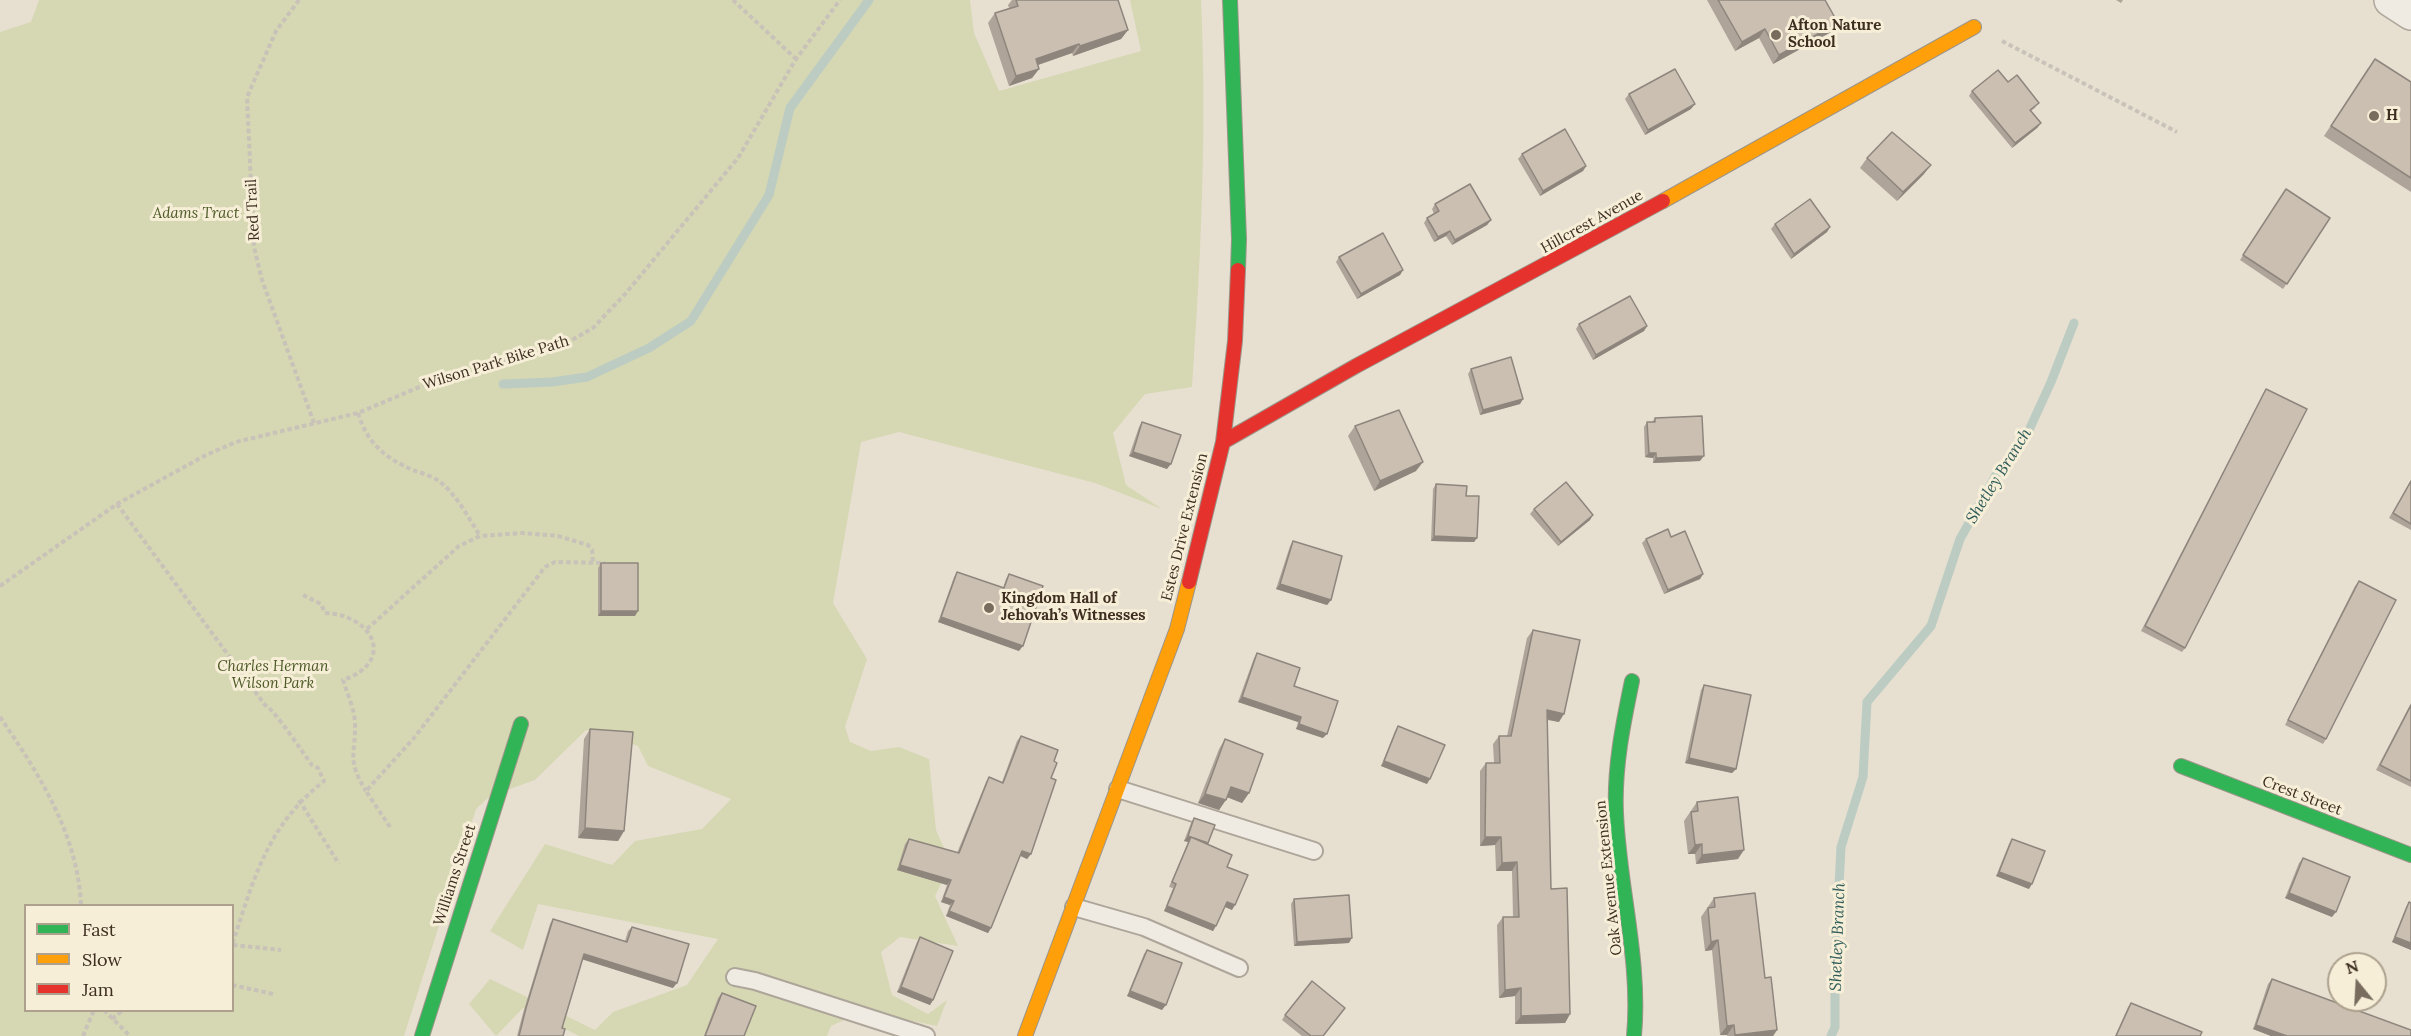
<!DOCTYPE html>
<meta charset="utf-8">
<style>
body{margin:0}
#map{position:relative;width:2411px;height:1036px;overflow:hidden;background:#e7e0d1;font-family:Lora,serif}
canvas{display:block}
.legend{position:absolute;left:24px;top:904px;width:210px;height:108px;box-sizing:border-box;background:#f7eed8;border:2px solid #ada18e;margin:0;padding:8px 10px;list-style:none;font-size:18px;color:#3d2e20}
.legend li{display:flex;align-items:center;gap:12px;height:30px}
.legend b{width:30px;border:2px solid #ada18e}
.north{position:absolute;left:2327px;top:952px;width:60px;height:60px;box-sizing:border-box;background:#f7eed8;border:2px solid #ada18e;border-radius:50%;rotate:342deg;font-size:16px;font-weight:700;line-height:24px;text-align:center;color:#3d2e20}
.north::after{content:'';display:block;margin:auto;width:21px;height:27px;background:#786c5e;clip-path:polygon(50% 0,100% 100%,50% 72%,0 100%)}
</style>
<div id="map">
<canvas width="2411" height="1036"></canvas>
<ul class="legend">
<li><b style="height:8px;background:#30b455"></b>Fast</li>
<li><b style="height:8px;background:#ff9f0a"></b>Slow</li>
<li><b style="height:8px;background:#e5322d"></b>Jam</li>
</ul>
<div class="north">N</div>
</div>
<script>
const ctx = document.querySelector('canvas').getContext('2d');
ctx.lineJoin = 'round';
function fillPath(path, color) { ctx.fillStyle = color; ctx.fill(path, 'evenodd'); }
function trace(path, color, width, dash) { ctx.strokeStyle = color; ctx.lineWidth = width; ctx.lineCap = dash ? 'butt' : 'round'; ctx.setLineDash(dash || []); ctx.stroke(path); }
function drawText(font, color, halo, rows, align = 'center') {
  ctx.font = font + ' Lora,serif'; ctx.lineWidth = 6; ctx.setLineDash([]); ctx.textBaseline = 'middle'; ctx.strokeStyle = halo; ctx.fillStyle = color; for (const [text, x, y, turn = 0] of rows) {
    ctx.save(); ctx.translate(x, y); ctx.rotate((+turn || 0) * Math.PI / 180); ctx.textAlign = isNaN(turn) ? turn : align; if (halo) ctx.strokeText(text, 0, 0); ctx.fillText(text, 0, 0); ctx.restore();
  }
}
const green = new Path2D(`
 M39 0H970L974 33 999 91 1141 51 1130 0H1201C1207 130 1201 258 1192 387L1145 394 1113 433 1126 485 1162 509 1095 483 899 432 861 442 833 603 867 659 845 727 850 742 871 751 899 747 929 759 936 830 951 864 935 896 958 946 900 937 881 952 892 995 928 1014 947 1000 937 1026 864 1011 831 1026 827 1036H579L523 1008 496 1036 469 1004 490 979 595 1030 613 1012 687 985 718 939 538 904 523 950 490 931 545 844 612 865 635 841 702 829 731 799 648 766 638 746 586 730 535 780 490 796 476 809 404 1036H0V32L31 22ZM26 906H232V1010H26Z`);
const stream = new Path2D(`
 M503 384 552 382 587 377 649 348 691 321 769 195 790 108 869 0
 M1831 1036 1835 1027V964L1841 847 1863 777 1867 702 1931 626 1960 539 1996 475 2025 439 2051 382 2074 323`);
const path = new Path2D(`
 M299 0 276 31 247 97 254 247 262 280 314 423
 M733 0 796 59
 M2002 41 2177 132
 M358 413C367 443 385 458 413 470 421 473 432 476 439 481 457 495 468 517 480 536
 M117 504 265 705C275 710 302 752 312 765L318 768 324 781C266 827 254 879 232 945
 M0 586 117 504 206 455 236 442 358 413 455 372 535 354 570 341 593 328 626 293 738 158 796 59 840 0
 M303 595 321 604 325 613C374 615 396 662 343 680 347 693 354 708 355 722 356 755 346 759 366 791
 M367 629 459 546 480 536 522 533 558 536 588 545 592 550 593 563
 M0 717C39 774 78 834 81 906
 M299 800 339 864
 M390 827 366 791 414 738 545 567 555 562 605 563
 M233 945 281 950
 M232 985 273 994
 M104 1010 130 1036
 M112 1019 123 1010
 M83 1036 94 1010`);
const lane = new Path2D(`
 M1118 789 1314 851
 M1074 907 1144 927 1239 968
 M735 977 755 981 926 1036`);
const street = new Path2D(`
 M2391 0 2411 13`);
const fast = new Path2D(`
 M1230 0 1239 239 1238 270
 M1632 681C1623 724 1614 768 1616 813 1619 888 1641 960 1634 1036
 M2181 766 2411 855
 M422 1036 521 724`);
const slow = new Path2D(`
 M1663 201 1974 27
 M1025 1036 1177 629 1189 582`);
const jam = new Path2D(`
 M1223 442 1356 366 1663 201
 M1189 582 1223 442 1235 341 1238 270`);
const wall = new Path2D(`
 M1012 0H1118L1128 30 1121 39 1073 56 1072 53 1038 65 1039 69 1032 78 1009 86 988 23 995 13 1009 8 1008 5Z
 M1707 0H1825L1831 32 1773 64 1759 38 1735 51Z
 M2116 0H2123L2121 3Z
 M2368 68 2411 82V192L2324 136Z
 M2008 82 2036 107 2031 111 2041 123 2037 128 2012 148 1969 96 1972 91Z
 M1629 94 1691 109 1645 135 1625 99Z
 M1522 154 1586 166 1583 171 1540 196 1518 159Z
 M1867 158 1924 174 1897 201 1860 168Z
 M2286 189 2330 218 2283 289 2240 260Z
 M1435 204 1491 220 1487 225 1452 245 1446 236 1434 242 1424 223 1427 218 1434 214 1432 209Z
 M1775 224 1830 227 1827 232 1791 259 1771 229Z
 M1339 257 1403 270 1400 275 1357 299 1336 262Z
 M1579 324 1647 326 1644 331 1593 360 1576 329Z
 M1471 369 1523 399 1520 404 1480 415 1468 374Z
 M2266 389 2185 648 2182 652 2141 631 2263 394Z
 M1655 418 1700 461 1653 463V458L1645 457 1644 427 1647 422H1652Z
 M1142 422 1167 469 1129 456 1139 427Z
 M1355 426 1416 471 1374 491 1348 436Z
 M2411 480V530L2389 518Z
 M1436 484 1466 496 1477 538 1474 542 1431 541 1433 489Z
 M1534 509 1590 520 1558 546 1530 514Z
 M1671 537 1703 574 1700 579 1664 594 1642 543 1646 539Z
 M1293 541 1331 600 1327 605 1276 589 1290 546Z
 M601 563 635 616H598V568Z
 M957 572 1003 588 1006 579 1009 574 1019 651 938 622 954 577Z
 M2359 581 2326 739 2323 744 2285 725 2355 586Z
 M1533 630 1559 722 1547 720 1551 889 1570 1014 1565 1023 1515 1024V996L1499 998 1497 925 1503 917H1513L1512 871H1496L1495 845 1480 846V771L1486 763H1494L1493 744 1499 736H1507L1527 638Z
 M1257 653 1294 686 1323 738 1296 729 1298 722 1238 702 1254 658Z
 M1704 685 1736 769 1732 773 1685 763 1701 690Z
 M2411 703V787L2376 770Z
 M1398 726 1427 784 1381 766 1395 731Z
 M590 729 624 831 618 841 578 838 584 739Z
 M1021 736 1054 761 1051 778 1031 854 1027 859 1020 856 991 928 988 933 946 916 950 905 941 902 947 885 897 870 905 844 909 839 957 853 986 782 989 777 1002 782 1017 741Z
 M1225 739 1249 793 1242 803 1227 797 1219 810 1198 803 1219 749Z
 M1697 802 1738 859 1696 864 1695 854H1688L1684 821Z
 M1194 818 1207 844 1227 867 1232 910 1225 907 1213 931 1164 911 1173 888 1169 887 1188 842 1184 841 1191 823Z
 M2012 839 2029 889 1996 876 2009 844Z
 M2303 858 2332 917 2285 898 2299 863Z
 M1714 898 1765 978 1777 1030 1773 1036H1727V1035H1720L1712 950 1705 951 1701 917Z
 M1294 899 1349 943 1294 946 1291 904Z
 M2409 902 2411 950 2392 942 2406 907Z
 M553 919 625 941 628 931 632 927 673 988 583 959 562 1028 563 1036H517L523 1013 550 924Z
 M920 937 933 1000 930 1005 897 992 917 942Z
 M1147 950 1162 1010 1127 996 1144 954Z
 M2272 979 2411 1036H2271L2253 1029 2268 984Z
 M722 993 744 1036H704L718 998Z
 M2131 1003 2200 1036H2115L2128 1007Z
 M1285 1015 1323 1036H1302L1282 1020Z`);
const shadedWall = new Path2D(`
 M1838 23 1831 32 1773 64 1779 55Z
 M1765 29 1759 38 1735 51 1742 42Z
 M1128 30 1121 39 1073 56 1080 46Z
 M1079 44 1072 53 1029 68 1036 59Z
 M1039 69 1032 78 1009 86 1016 76Z
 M1695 104 1691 109 1645 135 1648 130Z
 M2041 123 2037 128 2012 148 2015 143Z
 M1931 165 1924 174 1897 201 1903 192Z
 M1586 166 1583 171 1540 196 1543 191Z
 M1491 220 1487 225 1452 245 1455 240Z
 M1830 227 1827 232 1791 259 1794 254Z
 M1450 231 1446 236 1434 242 1438 237Z
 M1403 270 1400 275 1357 299 1361 294Z
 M1647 326 1644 331 1593 360 1596 355Z
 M1523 399 1520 404 1480 415 1483 410Z
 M1133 452 1171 464 1167 469 1129 456Z
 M1649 453H1656L1653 458 1645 457Z
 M1704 456 1700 461 1653 463 1656 458Z
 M1423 462 1416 471 1374 491 1380 481Z
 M1593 515 1590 520 1558 546 1561 542Z
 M1434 536 1477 538 1474 542 1431 541Z
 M1703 574 1700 579 1664 594 1668 590Z
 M1280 584 1331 600 1327 605 1276 589Z
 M601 611H638L635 616H598Z
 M941 617 1023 646 1019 651 938 622Z
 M1242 697 1301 717 1298 722 1238 702Z
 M1547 710 1564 714 1559 722 1541 718Z
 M1299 724 1327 734 1323 738 1296 729Z
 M1689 758 1736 769 1732 773 1685 763Z
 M1384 761 1430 779 1427 784 1381 766Z
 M1231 787 1249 793 1242 803 1224 796Z
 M1205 794 1226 800 1219 810 1198 803Z
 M585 828 624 831 618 841 578 838Z
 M1188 836 1208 843 1191 837 1188 842 1184 841Z
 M1485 837H1501L1495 845 1480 846Z
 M1702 844 1695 854H1688L1695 845Z
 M1744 850 1738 859 1696 864 1702 855Z
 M1022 851 1031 854 1027 859 1019 855Z
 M1517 862 1512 871H1496L1502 863Z
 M900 865 951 880 947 885 897 870Z
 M1999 872 2032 884 2029 889 1996 876Z
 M2289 893 2336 912 2332 917 2285 898Z
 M944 897 954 901 950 905 941 902Z
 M1227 902 1235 905 1232 910 1223 906Z
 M1167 906 1216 926 1213 931 1164 911Z
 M949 911 991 928 988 933 946 916Z
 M2395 937 2411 943V950L2392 942Z
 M1352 938 1349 943 1294 946 1297 942Z
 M1718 940 1712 950 1705 951 1711 942Z
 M584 954 677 983 673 988 581 959Z
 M901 987 933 1000 930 1005 897 992Z
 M1521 988 1515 996 1499 998 1505 990Z
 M1130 991 1166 1005 1162 1010 1127 996Z
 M1570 1014 1565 1023 1515 1024 1521 1016Z
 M1734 1025 1727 1035H1720L1727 1026Z
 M2256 1025 2287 1036H2271L2253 1029Z
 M1777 1030 1773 1036H1734L1735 1035Z`);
const building = new Path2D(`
 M1016 0H1118L1128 30 1080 46 1079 44 1036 59 1039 69 1016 76 995 13 1018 6Z
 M1718 0H1825L1838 23 1779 55 1765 29 1742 42Z
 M2375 59 2411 82V178L2331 126Z
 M1675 69 1695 104 1648 130 1629 94Z
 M1998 70 2008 82 2017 75 2039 103 2030 110 2041 123 2015 143 1972 91Z
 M1565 129 1586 166 1543 191 1522 154Z
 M1892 132 1931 165 1903 192 1867 158Z
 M1470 184 1491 220 1455 240 1450 231 1438 237 1427 218 1439 211 1435 204Z
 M2286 189 2330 218 2287 284 2243 255Z
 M1810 199 1830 227 1794 254 1775 224Z
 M1383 233 1403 270 1361 294 1339 257Z
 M1630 296 1647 326 1596 355 1579 324Z
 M1511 357 1523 399 1483 410 1471 369Z
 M2266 389 2307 409 2185 648 2145 626Z
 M1399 410 1423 462 1380 481 1355 426Z
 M1702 416 1704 456 1656 458V453H1649L1647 422H1655V418Z
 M1142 422 1181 435 1171 464 1133 452Z
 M2411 481V524L2393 513Z
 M1566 482 1593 515 1561 542 1534 509Z
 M1436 484 1467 486 1466 496H1479L1477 538 1434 536Z
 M1668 529 1671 537 1685 531 1703 574 1668 590 1646 539Z
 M1293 541 1342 556 1331 600 1280 584Z
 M601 563H638V611H601Z
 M957 572 1004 588 1009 574 1043 586 1023 646 941 617Z
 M2359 581 2396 600 2326 739 2288 720Z
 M1533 630 1580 640 1564 714 1547 710 1551 889 1567 888 1570 1014 1521 1016V988L1505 990 1503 917H1519L1517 862 1502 863 1501 837H1485L1486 763H1500L1499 736H1511Z
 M1257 653 1300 668 1294 686 1338 701 1327 734 1299 724 1301 717 1242 697Z
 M1704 685 1751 695 1736 769 1689 758Z
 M2411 705V781L2380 765Z
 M1398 726 1445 745 1430 779 1384 761Z
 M590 729 633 732 624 831 585 828Z
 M1021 736 1058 750 1054 761 1057 763 1051 778 1056 780 1031 854 1022 851 991 928 949 911 954 901 944 897 951 880 900 865 909 839 959 853 989 777 1003 783Z
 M1225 739 1263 754 1249 793 1231 787 1226 800 1205 794Z
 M1738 797 1744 850 1702 855V844L1695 845 1691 812 1698 811 1697 802Z
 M1194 818 1215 825 1208 843 1188 836Z
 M1191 837 1232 855 1227 867 1248 875 1235 905 1227 902 1216 926 1167 906 1176 884 1172 882Z
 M2012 839 2045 851 2032 884 1999 872Z
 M2303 858 2350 877 2336 912 2289 893Z
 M1755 893 1765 978 1771 977 1777 1030 1735 1035 1734 1025 1727 1026 1718 940 1711 942 1708 908 1715 907 1714 898Z
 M1349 895 1352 938 1297 942 1294 899Z
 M2409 902 2411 903V943L2395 937Z
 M553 919 627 942 632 927 689 944 677 983 584 954 562 1028 565 1029 563 1036H519L526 1008Z
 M920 937 953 951 933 1000 901 987Z
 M1147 950 1182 963 1166 1005 1130 991Z
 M2272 979 2411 1030V1036H2287L2256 1025Z
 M1312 981 1345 1008 1323 1036H1311L1285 1015Z
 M722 993 756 1006 744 1036H705Z
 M2131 1003 2202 1032 2200 1036H2116Z`);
const markers = [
 [1776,35,6,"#786c5e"],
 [2374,116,6,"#786c5e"],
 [989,608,6,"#786c5e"]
];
const poiNames = [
 ["Afton Nature",1788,26],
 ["School",1788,43],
 ["H",2386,116],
 ["Kingdom Hall of",1001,599],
 ["Jehovah’s Witnesses",1001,616]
];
const streetNames = [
 ["Red Trail",253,210,-93],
 ["Hillcrest Avenue",1592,222,-29],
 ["Wilson Park Bike Path",496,363,-17],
 ["Estes Drive Extension",1185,527,-76],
 ["Crest Street",2302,796,21],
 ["Williams Street",455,875,-72],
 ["Oak Avenue Extension",1609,878,-96]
];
const parkNames = [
 ["Adams Tract",196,214],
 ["Charles Herman",273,667],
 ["Wilson Park",273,684]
];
const waterNames = [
 ["Shetley Branch",1999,476,-58],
 ["Shetley Branch",1838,937,-88]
];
fillPath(green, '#d6d7b3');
trace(stream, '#bcccc2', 9);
trace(lane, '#ada599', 20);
trace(street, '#ada599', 36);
trace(fast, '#9c958a', 16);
trace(slow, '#9c958a', 16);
trace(jam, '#9c958a', 16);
trace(path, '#c8c2b9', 4, [4.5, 3]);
trace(lane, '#efebe3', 16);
trace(street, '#efebe3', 33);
trace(fast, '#30b455', 14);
trace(slow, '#ff9f0a', 14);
trace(jam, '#e5322d', 14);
fillPath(wall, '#afa499');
fillPath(shadedWall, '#8e867d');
fillPath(building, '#cbbfb2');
trace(building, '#8e867d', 1.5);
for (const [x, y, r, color] of markers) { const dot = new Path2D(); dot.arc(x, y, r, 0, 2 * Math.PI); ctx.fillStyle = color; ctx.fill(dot); trace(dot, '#f7eed8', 2); }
drawText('bold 15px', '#3d2e20', '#f7eed8', poiNames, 'left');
drawText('15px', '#3d2e20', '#f7eed8', streetNames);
drawText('italic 15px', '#4d5a26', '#f7eed8', parkNames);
drawText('italic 16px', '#2f5d5a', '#f7eed8', waterNames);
</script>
